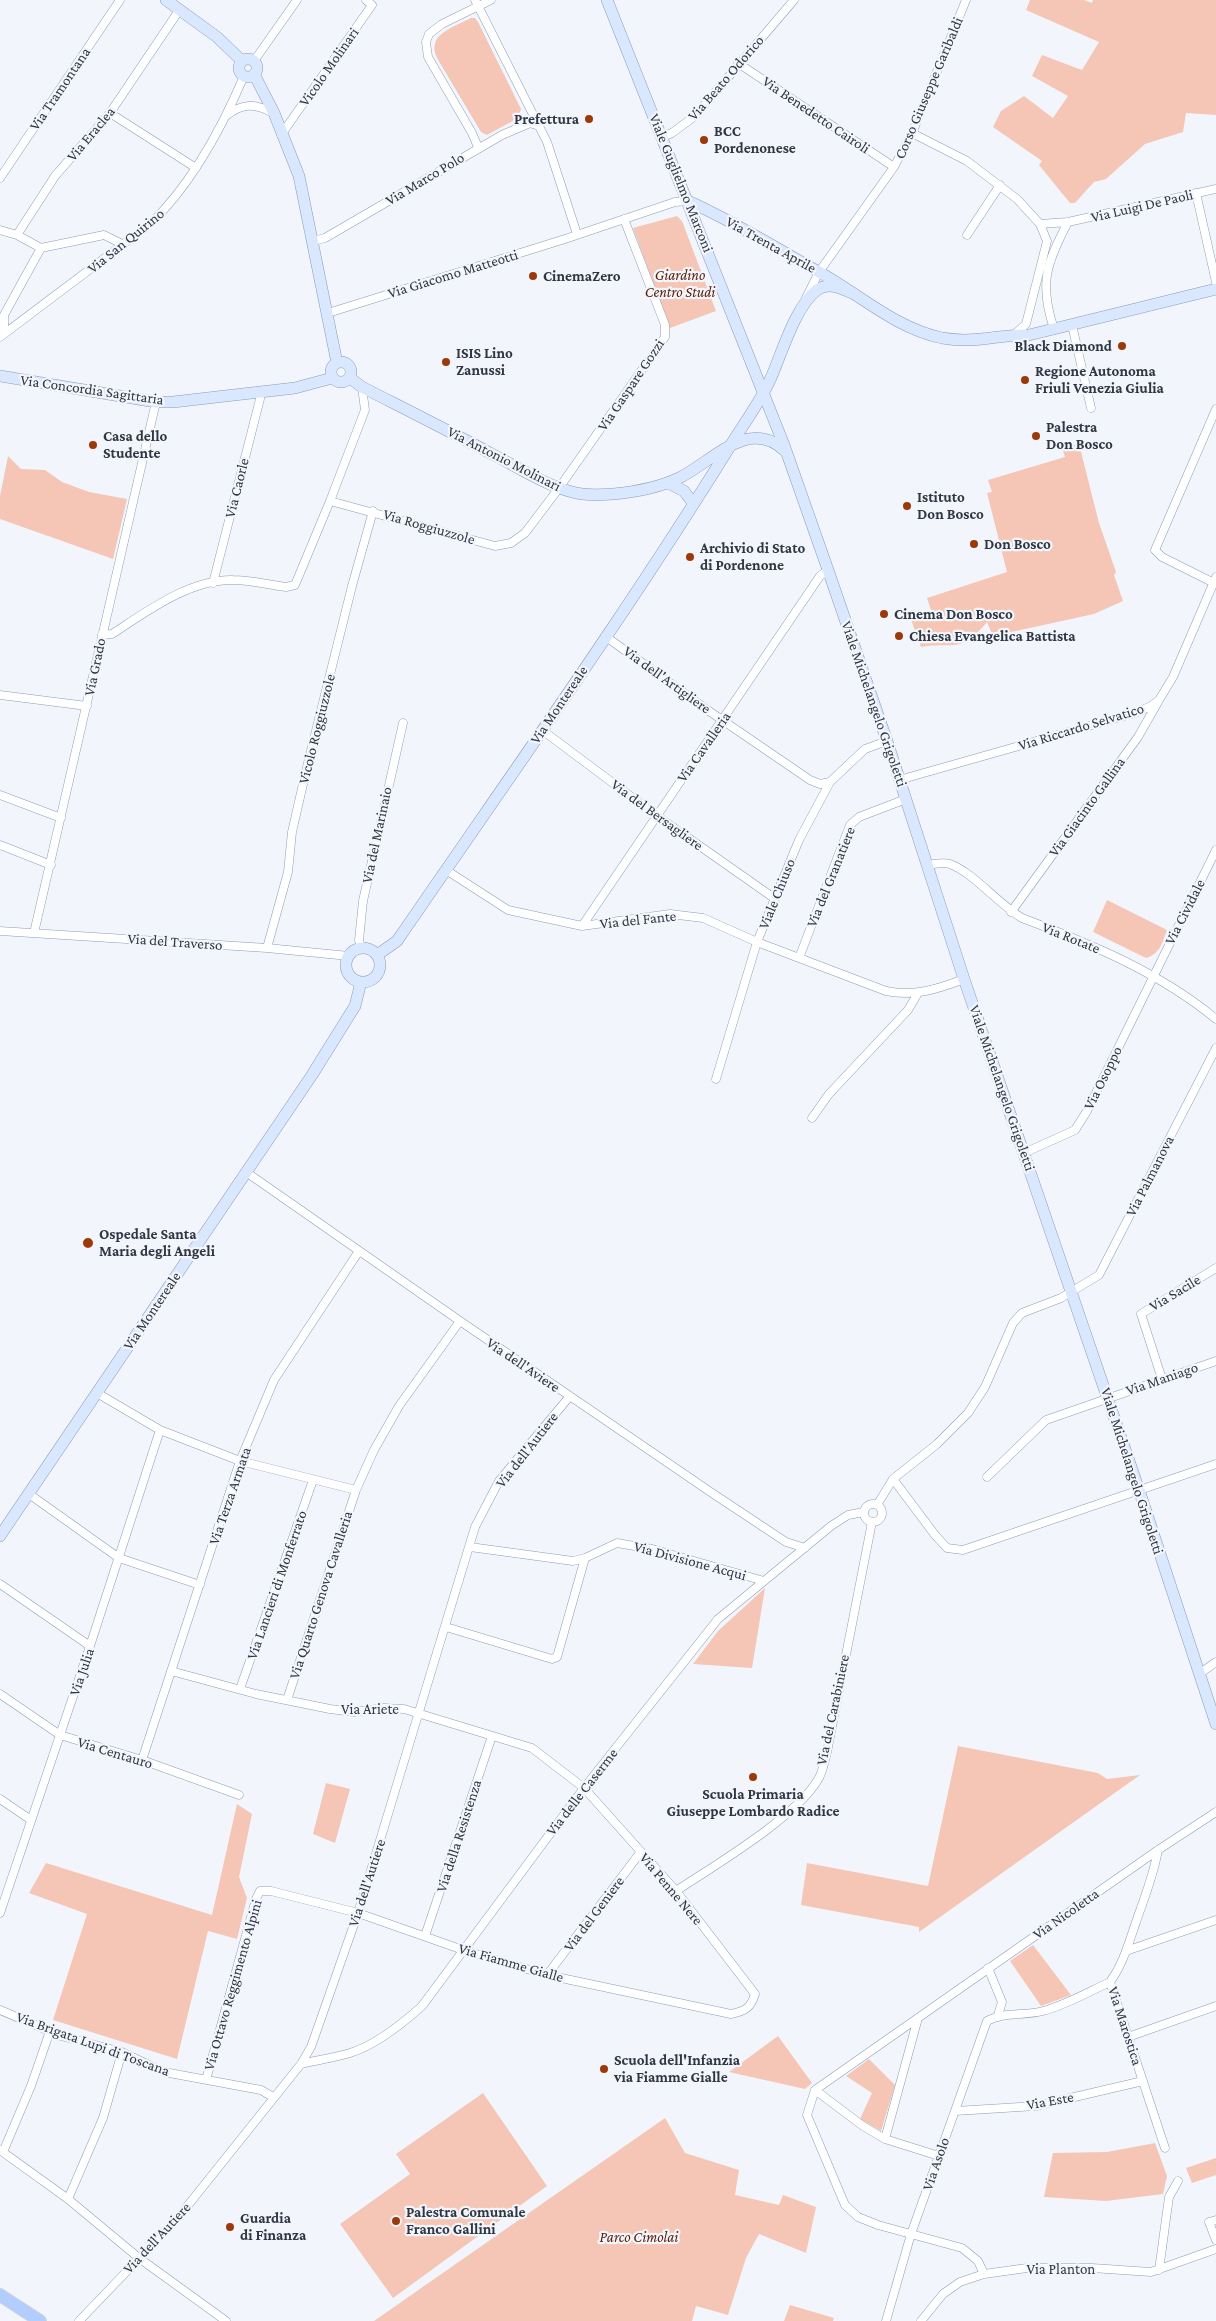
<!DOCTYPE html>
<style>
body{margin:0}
canvas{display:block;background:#f2f6fc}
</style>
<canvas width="1216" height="2321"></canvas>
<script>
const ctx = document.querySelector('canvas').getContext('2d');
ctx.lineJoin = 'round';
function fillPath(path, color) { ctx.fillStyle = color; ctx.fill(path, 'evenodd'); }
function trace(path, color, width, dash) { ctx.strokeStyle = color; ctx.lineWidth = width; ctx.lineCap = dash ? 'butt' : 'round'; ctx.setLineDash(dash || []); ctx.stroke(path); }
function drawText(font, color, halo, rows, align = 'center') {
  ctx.font = font + ' "Crimson Pro",serif'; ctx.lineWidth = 4.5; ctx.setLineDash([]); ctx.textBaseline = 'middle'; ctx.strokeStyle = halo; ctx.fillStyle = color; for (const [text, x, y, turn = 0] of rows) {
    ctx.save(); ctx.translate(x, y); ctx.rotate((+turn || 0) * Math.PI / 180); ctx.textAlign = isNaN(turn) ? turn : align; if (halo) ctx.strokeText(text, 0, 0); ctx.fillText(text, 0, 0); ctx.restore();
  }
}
const green = new Path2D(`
 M1030 0H1084L1092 3 1093 0H1216V115L1186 113 1183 132 1145 144 1106 179 1094 182 1075 203H1070L1039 165 1042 161 993 127 1001 111 1024 96 1053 118 1068 96 1032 76 1042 55 1082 70 1099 42 1026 10Z
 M471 18H475L478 22 521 109 518 118 487 135 481 132 437 58C426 34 453 28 471 18Z
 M677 216 682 221 716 311 670 328 633 228Z
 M1079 444 1099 523 1116 572 1114 575 1123 601 1094 614 993 636 987 622C959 655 957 641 921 647L910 617 931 610 927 598 1007 572 987 493 992 492 988 480 1065 457 1062 448Z
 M8 456 21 469 45 470 62 482 89 492 127 499 113 559 0 519V496Z
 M1107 900 1167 930C1162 943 1160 954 1146 958L1093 932Z
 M765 1588 752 1668 693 1664 718 1631Z
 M958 1746 1098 1773 1107 1779 1140 1775 919 1932V1927L801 1905 807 1863 928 1886Z
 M326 1783 350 1789 335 1843 313 1834Z
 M237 1804 252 1814 239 1877 247 1898 237 1939 208 1931 177 2059 53 2020 87 1914 29 1893 46 1863 212 1915Z
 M1033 1945 1071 1995 1041 2006 1010 1961Z
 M778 2036 812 2083 805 2089 729 2072Z
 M869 2059 895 2085 881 2131 860 2119 872 2093 846 2076Z
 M483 2093 547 2186 393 2298 340 2224 410 2174 396 2154Z
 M665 2118 685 2153 739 2170 735 2195 779 2205 783 2195 816 2207 806 2253 759 2234 746 2258 728 2315 696 2306 692 2321H374Z
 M1155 2143 1167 2176 1163 2194 1106 2201 1044 2197 1053 2153 1107 2152Z
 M1216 2158V2175L1192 2183 1186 2168Z
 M790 2305 834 2318 833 2321H784Z`);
const street = new Path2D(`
 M475 0 547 142 577 234
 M254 61 297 0
 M738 63 894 167
 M110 113 196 168
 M226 116C242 103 255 103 273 113
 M912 133 967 161 1017 199 1040 224 1047 241 1026 324 1015 334
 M281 135 372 5 366 0
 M662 137 672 133 695 116 794 0
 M478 147 472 133 428 57 426 42 429 34 442 24 491 0
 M0 178 120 0
 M1196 193 1216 282
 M1040 224 1068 222 1216 189
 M0 230 17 235 41 248 104 235 122 244
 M17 235 55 176 110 113 180 9
 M967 235 1000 185
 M313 241 325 238 502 135 530 123 539 126
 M806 298 819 272 894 167 912 133 966 0
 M328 313 565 239 675 202 688 201
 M1072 325 1091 408
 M1054 329C1039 284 1046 264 1068 222
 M4 333V315L41 248
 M0 337 150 224C192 184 221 130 244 76
 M1216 409 1155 550 1162 557 1216 584
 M330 501 495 546 511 543 525 533 559 488 665 337V325L662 317 624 219
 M213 583 260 399 259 392
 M102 635 112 634C146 612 190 579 233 580 251 580 269 585 286 587L295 585 330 501 365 410 362 387
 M605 636 706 709 810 780 820 784 830 782
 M0 695 87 706
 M542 730 657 816 774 898
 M899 780 1135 713 1151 706 1159 700 1173 677 1216 577
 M0 795 61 818
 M0 845 51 865
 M927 865C934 864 944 862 950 864 974 873 998 904 1022 918 1091 944 1159 972 1216 1019
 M446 870 508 910 582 926 670 914 703 918 757 942 886 991C914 997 938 989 964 979
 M1011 912 1138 737 1158 702
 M582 926 820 576 828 570
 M0 931 267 948 349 956
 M34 933 156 402
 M267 948 288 872 292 832 306 771 352 586 373 511
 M361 948 359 940 363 901 403 723
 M799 958 850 825 859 817 906 799
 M716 1079 757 942 799 840 830 782 865 749 887 741
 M812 1118 829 1094 908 1010 918 993
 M1024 1153 1075 1130 1087 1111 1216 850
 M246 1172 460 1321 712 1493 786 1542 805 1548
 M1162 1379 1141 1314 1216 1268
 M97 1393 160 1430 240 1461 356 1490
 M987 1477 1046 1420 1216 1361
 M893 1479 935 1535 947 1548 963 1550 1216 1464
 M29 1494 119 1558 200 1585
 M864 1513a9 9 0 1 1 18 0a9 9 0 1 1-18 0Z
 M877 1505 893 1479 937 1444 968 1413 985 1387 1013 1323 1022 1313 1061 1298 1099 1275 1216 1048
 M470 1547 573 1561 585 1558 617 1543 652 1549 764 1581
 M0 1584 90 1646
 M446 1627 552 1659 557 1657 585 1558
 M171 1671 256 1694 330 1709 354 1712 384 1708 404 1709 532 1748 584 1788 676 1891 755 1994C751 2008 745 2011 731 2014L547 1975 463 1950 358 1913 271 1891H260L256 1899 206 2080
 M1199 1674 1216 1662
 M240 1689 313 1480
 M0 1694 60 1735 142 1760 239 1795
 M287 1700 356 1490 374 1450 399 1406 460 1321
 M142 1760 240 1461 274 1380 359 1251
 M0 1799 31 1820
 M1158 1850C1153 1878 1144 1898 1135 1925 1128 1945 1123 1964 1110 1982L1165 2148
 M676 1891C715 1865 797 1817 819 1778 823 1770 825 1760 827 1752L872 1522
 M0 1913 90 1646 160 1430
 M425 1936 492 1736
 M1126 1951 1216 1920
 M988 1968 1002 2002 998 2015
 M547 1975 640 1853
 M0 2010 61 2036 122 2052 164 2072 261 2090 273 2097
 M1128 2037 1216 2006
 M301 2064C317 2060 334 2058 350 2053 376 2045 402 2024 422 2006L584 1788 718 1619 831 1526 848 1515 864 1512
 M815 2090 863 2126 885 2139 939 2156
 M955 2111 1036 2106 1143 2081
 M885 2139 918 2018
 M0 2150 68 2199 139 2258 226 2321
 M3 2152 31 2086 50 2031
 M68 2199 103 2118 122 2052
 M1216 2220 1209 2222 1216 2240
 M1159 2270 1169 2197 1178 2181
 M984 2274 978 2261 962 2248 878 2225 858 2217 845 2205 807 2115 815 2090 1158 1850 1216 1812
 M79 2321 177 2219 301 2064 311 2047 358 1913 475 1527 499 1481 570 1396
 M886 2321 911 2234 987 2021C1003 2012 1024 2016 1043 2011 1066 2005 1088 1992 1110 1982
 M921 2321 943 2294 960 2282 984 2274 1027 2268H1092L1151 2272 1216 2249`);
const secondary = new Path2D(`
 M166 0 217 37 242 61
 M607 0 784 445 828 570 887 741 964 979 1139 1490 1216 1724
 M239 68a9 9 0 1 1 18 0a9 9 0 1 1-18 0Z
 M254 74 274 113 299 176 337 363
 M688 201C733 221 776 248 819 272 859 294 895 328 942 338 976 344 998 334 1029 335L1216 289
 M331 372a10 10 0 1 1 20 0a10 10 0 1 1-20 0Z
 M0 376 156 402H173L295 388 332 378
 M350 378 362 387C405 409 447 430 490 453 516 466 543 484 572 492 585 496 600 495 613 494 635 492 660 487 679 478 712 462 749 416 785 451
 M668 483 684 491 693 503
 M346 965a17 17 0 1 1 34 0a17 17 0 1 1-34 0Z
 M377 955 397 941C510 776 627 613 732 443 745 422 760 402 770 380 781 356 795 306 817 290 828 282 841 288 852 293
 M0 1536 312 1075 355 1006 361 982`);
const primary = new Path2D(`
 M0 2295 40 2321`);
const markers = [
 [589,119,5,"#9d380a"],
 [704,140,5,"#9d380a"],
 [533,276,5,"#9d380a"],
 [1122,346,5,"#9d380a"],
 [446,362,5,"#9d380a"],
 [1025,380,5,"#9d380a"],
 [1036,436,5,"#9d380a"],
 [93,445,5,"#9d380a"],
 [907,506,5,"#9d380a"],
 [974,544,5,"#9d380a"],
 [690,557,5,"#9d380a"],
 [884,614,5,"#9d380a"],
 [899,636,5,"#9d380a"],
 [88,1243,6,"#9d380a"],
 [753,1777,5,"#9d380a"],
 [604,2069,5,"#9d380a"],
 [396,2221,5,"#9d380a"],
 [230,2227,5,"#9d380a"]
];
const streetNames = [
 ["Vicolo Molinari",329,67,-55],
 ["Via Beato Odorico",726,78,-49],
 ["Corso Giuseppe Garibaldi",929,88,-67],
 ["Via Tramontana",60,89,-56],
 ["Via Benedetto Cairoli",816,115,34],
 ["Via Eraclea",91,134,-50],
 ["Via Marco Polo",425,179,-31],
 ["Viale Guglielmo Marconi",681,183,68],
 ["Via Luigi De Paoli",1142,206,-13],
 ["Via San Quirino",126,241,-39],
 ["Via Trenta Aprile",771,245,29],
 ["Via Giacomo Matteotti",453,274,-17],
 ["Via Gaspare Gozzi",631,385,-56],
 ["Via Concordia Sagittaria",92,390,8],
 ["Via Antonio Molinari",504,459,27],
 ["Via Caorle",237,488,-76],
 ["Via Roggiuzzole",429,527,16],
 ["Via Grado",95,667,-78],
 ["Via dell'Artigliere",667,680,36],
 ["Viale Michelangelo Grigoletti",874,704,71],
 ["Via Montereale",559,705,-56],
 ["Via Riccardo Selvatico",1081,727,-17],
 ["Vicolo Roggiuzzole",317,729,-76],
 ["Via Cavalleria",704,747,-55],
 ["Via Giacinto Gallina",1087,807,-54],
 ["Via del Bersagliere",657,815,36],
 ["Via del Marinaio",377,835,-78],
 ["Via del Granatiere",831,877,-68],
 ["Viale Chiuso",777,894,-68],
 ["Via Cividale",1185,912,-63],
 ["Via del Fante",638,920,-6],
 ["Via Rotate",1071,938,22],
 ["Via del Traverso",175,942,4],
 ["Via Osoppo",1103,1078,-64],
 ["Viale Michelangelo Grigoletti",1002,1088,71],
 ["Via Palmanova",1150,1176,-63],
 ["Via Sacile",1175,1293,-31],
 ["Via Montereale",152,1311,-56],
 ["Via dell'Aviere",523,1365,34],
 ["Via Maniago",1162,1379,-19],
 ["Via dell'Autiere",527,1450,-52],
 ["Viale Michelangelo Grigoletti",1132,1471,72],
 ["Via Terza Armata",230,1496,-71],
 ["Via Divisione Acqui",690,1561,15],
 ["Via Lancieri di Monferrato",277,1585,-71],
 ["Via Quarto Genova Cavalleria",321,1595,-72],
 ["Via Julia",82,1672,-71],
 ["Via Ariete",370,1709],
 ["Via del Carabiniere",833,1710,-78],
 ["Via Centauro",115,1753,17],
 ["Via delle Caserme",582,1792,-52],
 ["Via della Resistenza",459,1836,-72],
 ["Via dell'Autiere",367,1883,-72],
 ["Via Penne Nere",671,1889,50],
 ["Via del Geniere",594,1914,-53],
 ["Via Nicoletta",1066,1914,-35],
 ["Via Fiamme Gialle",511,1963,16],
 ["Via Ottavo Reggimento Alpini",233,1985,-74],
 ["Via Marostica",1125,2026,72],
 ["Via Brigata Lupi di Toscana",93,2044,20],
 ["Via Este",1050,2101,-10],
 ["Via Asolo",936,2164,-71],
 ["Via dell'Autiere",157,2238,-47],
 ["Via Planton",1061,2269]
];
const poiNames = [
 ["Prefettura",579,119,"right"],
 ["BCC",714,131],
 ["Pordenonese",714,148],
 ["CinemaZero",543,276],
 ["Black Diamond",1112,346,"right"],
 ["ISIS Lino",456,353],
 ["Zanussi",456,370],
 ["Regione Autonoma",1035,371],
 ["Friuli Venezia Giulia",1035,388],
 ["Palestra",1046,427],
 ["Don Bosco",1046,444],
 ["Casa dello",103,436],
 ["Studente",103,453],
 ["Istituto",917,497],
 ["Don Bosco",917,514],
 ["Don Bosco",984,544],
 ["Archivio di Stato",700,548],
 ["di Pordenone",700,565],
 ["Cinema Don Bosco",894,614],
 ["Chiesa Evangelica Battista",909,636],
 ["Ospedale Santa",99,1234],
 ["Maria degli Angeli",99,1251],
 ["Scuola Primaria",753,1794,"center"],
 ["Giuseppe Lombardo Radice",753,1811,"center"],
 ["Scuola dell'Infanzia",614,2060],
 ["via Fiamme Gialle",614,2077],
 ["Palestra Comunale",406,2212],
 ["Franco Gallini",406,2229],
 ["Guardia",240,2218],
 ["di Finanza",240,2235]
];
const parkNames = [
 ["Giardino",680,275],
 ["Centro Studi",680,292],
 ["Parco Cimolai",639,2237]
];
fillPath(green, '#f5c6b5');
trace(street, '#8b9cb8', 9);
trace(secondary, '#8b9cb8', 12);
trace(primary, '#d1d3d6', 14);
trace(street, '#fff', 8);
trace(secondary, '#d9e7ff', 11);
trace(primary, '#b2cefe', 12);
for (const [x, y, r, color] of markers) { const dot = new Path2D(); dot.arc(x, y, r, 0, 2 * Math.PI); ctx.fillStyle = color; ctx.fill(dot); trace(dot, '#f2f6fc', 2); }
drawText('15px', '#303743', '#f2f6fc', streetNames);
drawText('bold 15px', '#303743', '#f2f6fc', poiNames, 'left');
drawText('italic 15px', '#591e05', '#f2f6fc', parkNames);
</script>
